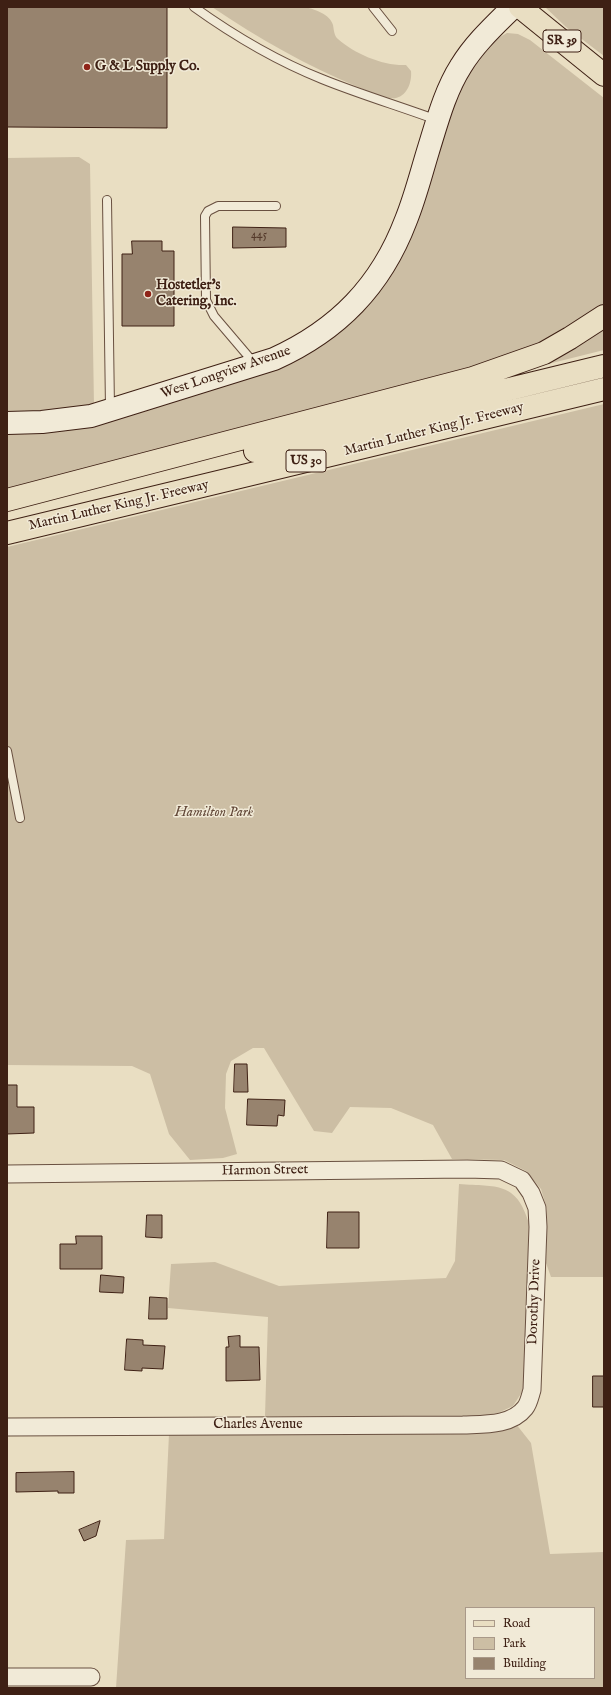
<!DOCTYPE html>
<style>
body{margin:0}
#map{position:relative;width:611px;height:1695px;overflow:hidden;background:#e9dec2;font-family:"IM FELL English",serif}
canvas{display:block}
.frame{position:absolute;inset:0;border:8px solid #3e2014;pointer-events:none}
.legend{position:absolute;left:465px;top:1607px;width:130px;height:72px;box-sizing:border-box;background:#f1ead7;border:1px solid #a99989;margin:0;padding:5px 7px;list-style:none;font-size:12px;color:#3e2014}
.legend li{display:flex;align-items:center;gap:8px;height:20px}
.legend b{width:20px;border:1px solid #a99989}
</style>
<div id="map">
<canvas width="611" height="1695"></canvas>
<div class="frame"></div>
<ul class="legend">
<li><b style="height:5px;background:#e9dec2"></b>Road</li>
<li><b style="height:11px;background:#ccbea4"></b>Park</li>
<li><b style="height:11px;background:#97836e"></b>Building</li>
</ul>
</div>
<script>
const ctx = document.querySelector('canvas').getContext('2d');
ctx.lineJoin = 'round';
function fillPath(path, color) { ctx.fillStyle = color; ctx.fill(path, 'evenodd'); }
function trace(path, color, width, dash) { ctx.strokeStyle = color; ctx.lineWidth = width; ctx.lineCap = dash ? 'butt' : 'round'; ctx.setLineDash(dash || []); ctx.stroke(path); }
function drawText(font, color, halo, rows, align = 'center') {
  ctx.font = font + ' "IM FELL English",serif'; ctx.lineWidth = 3; ctx.setLineDash([]); ctx.textBaseline = 'middle'; ctx.strokeStyle = halo; ctx.fillStyle = color; for (const [text, x, y, turn = 0] of rows) {
    ctx.save(); ctx.translate(x, y); ctx.rotate((+turn || 0) * Math.PI / 180); ctx.textAlign = isNaN(turn) ? turn : align; if (halo) ctx.strokeText(text, 0, 0); ctx.fillText(text, 0, 0); ctx.restore();
  }
}
const green = new Path2D(`
 M212 7H306C315 10 330 14 333 25 334 30 334 36 338 39 355 54 383 66 406 65L411 71C412 81 408 95 396 98 386 100 368 91 358 87 307 66 258 38 212 7Z
 M545 7H604V56L566 27Z
 M507 33 518 34 530 40 604 98V304L570 328 534 346 479 366 7 489V430L272 370 300 358 331 339 356 317 455 98C470 70 477 49 507 33Z
 M79 157 90 164 94 406 49 412 7 413V158Z
 M604 327V350L548 364 546 358Z
 M604 404V1277H551L546 1263 547 1209 541 1189 526 1171 504 1160 452 1159 433 1125 391 1108 350 1107 332 1133 314 1131 264 1048H253L231 1061 226 1074 225 1108 237 1154 223 1158 190 1160 169 1134 150 1074 132 1066 7 1065V547Z
 M459 1184C497 1187 516 1181 529 1223L524 1389 513 1406 498 1413 476 1417 265 1416 268 1317 168 1308 171 1264 215 1262 279 1286 446 1278 455 1261Z
 M516 1424 531 1443 550 1554 604 1552V1688H116L126 1540 164 1539 169 1434ZM466 1608H594V1678H466Z`);
const building = new Path2D(`
 M7 7H167V128L7 127Z
 M233 227 286 228V247L233 248Z
 M132 241H162V251H174V326H122V254H132Z
 M235 1064H247L248 1092H234Z
 M7 1085H17V1107H34V1133L7 1134Z
 M248 1099 285 1100 284 1116 278 1115 277 1126 247 1125Z
 M328 1212H359V1248H327Z
 M147 1215H162V1238L146 1237Z
 M76 1236H102V1269H60V1244H76Z
 M101 1275 124 1277 123 1293 100 1292Z
 M150 1297 167 1298V1319H149Z
 M240 1336V1347H259L260 1380 226 1381V1347H229L228 1337Z
 M127 1339 143 1340V1345L165 1346 163 1369 142 1368V1371L125 1370Z
 M593 1376H604V1407H593Z
 M74 1472V1493H58V1491L16 1492V1473Z
 M100 1521 96 1536 84 1541 79 1530Z`);
const lane = new Path2D(`
 M194 7C233 35 277 61 322 79 359 94 399 106 437 120
 M373 7 392 31
 M107 200 110 408
 M254 363 214 316 206 300 205 216 208 211 218 206H276
 M7 751 20 818`);
const street = new Path2D(`
 M7 1174 467 1169 501 1170 522 1180 531 1193 537 1208 538 1227 532 1390C530 1396 529 1403 525 1408 511 1426 483 1424 463 1425L7 1427
 M7 1677H91`);
const secondary = new Path2D(`
 M7 423 42 422 91 416 274 359C338 330 381 286 406 220 415 198 421 174 428 151 437 122 445 91 461 66 475 43 495 25 513 7`);
const primary = new Path2D(`
 M520 7 604 75`);
const highway = new Path2D(`
 M255 451 604 366
 M7 500 473 378 544 353 570 338 604 316
 M7 533 604 389`);
const markers = [
 [87,67,4,"#8f2418"],
 [148,294,4,"#8f2418"]
];
const numberNames = [
 ["445",259,236]
];
const shields = [
 [562,41,38],
 [306,461,40]
];
const shieldNames = [
 ["SR 39",562,41],
 ["US 30",306,461]
];
const poiNames = [
 ["G & L Supply Co.",95,67],
 ["Hostetler's",156,286],
 ["Catering, Inc.",156,302]
];
const streetNames = [
 ["West Longview Avenue",226,373,-19],
 ["Martin Luther King Jr. Freeway",434,430,-14],
 ["Martin Luther King Jr. Freeway",119,506,-13],
 ["Harmon Street",265,1171,-1],
 ["Dorothy Drive",535,1302,-88],
 ["Charles Avenue",258,1425]
];
const parkNames = [
 ["Hamilton Park",214,813]
];
fillPath(green, '#ccbea4');
fillPath(building, '#97836e');
trace(building, '#3e2014', 1);
trace(lane, '#695040', 10);
trace(street, '#695040', 19);
trace(secondary, '#3e2014', 24);
trace(primary, '#3e2014', 24);
trace(highway, '#3e2014', 24);
trace(lane, '#f1ead7', 8);
trace(street, '#f1ead7', 17);
trace(secondary, '#f1ead7', 22);
trace(primary, '#e9dec2', 22);
trace(highway, '#e9dec2', 22);
for (const [x, y, r, color] of markers) { const dot = new Path2D(); dot.arc(x, y, r, 0, 2 * Math.PI); ctx.fillStyle = color; ctx.fill(dot); trace(dot, '#f1ead7', 1.5); }
drawText('12px', '#54392a', null, numberNames);
for (const [x, y, w] of shields) { const box = new Path2D(); box.roundRect(x - w / 2, y - 11, w, 22, 3); ctx.fillStyle = '#f1ead7'; ctx.fill(box); trace(box, '#3e2014', 1); }
drawText('bold 13px', '#3e2014', null, shieldNames);
drawText('bold 14px', '#3e2014', '#f1ead7', poiNames, 'left');
drawText('14px', '#3e2014', '#f1ead7', streetNames);
drawText('italic 14px', '#624838', '#f1ead7', parkNames);
</script>
